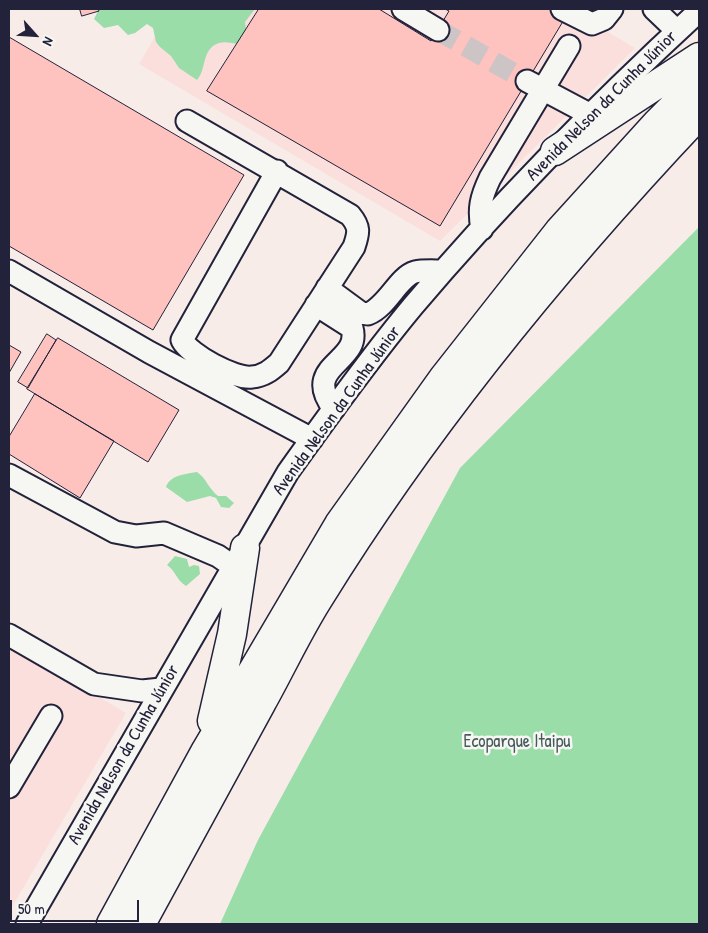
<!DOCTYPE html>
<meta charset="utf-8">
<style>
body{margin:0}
#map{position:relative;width:708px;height:933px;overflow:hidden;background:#f8ece8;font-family:"Patrick Hand",sans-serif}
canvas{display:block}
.frame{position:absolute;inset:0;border:10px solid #22223b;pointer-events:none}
.north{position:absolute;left:10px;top:10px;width:50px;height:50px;-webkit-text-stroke:4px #f6f6f2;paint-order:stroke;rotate:116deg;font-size:14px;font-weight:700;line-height:20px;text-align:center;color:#22223b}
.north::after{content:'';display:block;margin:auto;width:18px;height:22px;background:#22223b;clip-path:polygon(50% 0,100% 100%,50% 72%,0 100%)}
.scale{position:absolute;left:10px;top:900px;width:129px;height:22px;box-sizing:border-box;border:2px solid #22223b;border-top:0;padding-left:6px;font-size:15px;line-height:18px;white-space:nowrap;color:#22223b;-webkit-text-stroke:4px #f6f6f2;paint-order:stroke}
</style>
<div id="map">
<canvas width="708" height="933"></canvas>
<div class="frame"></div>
<div class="north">N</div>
<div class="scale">50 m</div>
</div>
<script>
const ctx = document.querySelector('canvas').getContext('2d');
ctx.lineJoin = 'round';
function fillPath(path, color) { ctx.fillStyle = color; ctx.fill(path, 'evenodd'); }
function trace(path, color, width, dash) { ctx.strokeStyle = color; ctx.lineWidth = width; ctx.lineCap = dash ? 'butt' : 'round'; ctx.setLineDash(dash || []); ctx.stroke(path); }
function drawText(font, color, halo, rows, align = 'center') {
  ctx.font = font + ' "Patrick Hand",sans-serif'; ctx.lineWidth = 5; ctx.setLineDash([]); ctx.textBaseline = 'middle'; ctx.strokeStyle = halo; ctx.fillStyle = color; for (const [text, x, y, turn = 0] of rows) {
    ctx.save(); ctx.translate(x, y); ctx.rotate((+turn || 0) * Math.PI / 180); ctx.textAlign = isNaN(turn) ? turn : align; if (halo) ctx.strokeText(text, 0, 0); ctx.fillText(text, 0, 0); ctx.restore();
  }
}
const built = new Path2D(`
 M171 9H569L635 48 440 241 139 64Z
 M9 643 126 713 9 912Z`);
const green = new Path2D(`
 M99 9H255L245 22 246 30 240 44C233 44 226 41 219 43 201 49 207 69 197 80L179 68 171 56 160 47 156 42 153 28 147 24 135 33 128 35 118 25 104 28 94 19Z
 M699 227V924H220L258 840 460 468Z
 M197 472C207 479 208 488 218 496H226L234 503 229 508 221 507 216 498 210 496 187 502 166 487C170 475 186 474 197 472Z
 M175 556 187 559 189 567 194 565 199 566 200 574 186 586C176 580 176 571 167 565Z`);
const building = new Path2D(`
 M80 9H98L99 11 82 16Z
 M259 9H379L431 41 449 11 445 9H549L565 18 440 226 207 91Z
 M9 37 244 175 153 330 9 246Z
 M47 334 56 340 28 388 18 382Z
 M58 338 179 410 148 462 27 389Z
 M9 345 21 352 9 373Z
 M35 394 114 441 80 498 9 454V437Z`);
const minorTunnel = new Path2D(`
 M438 30 527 81`);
const minor = new Path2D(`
 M403 9 438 30
 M562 9 592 24 604 19 612 9
 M654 9 677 31
 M527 81 591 115
 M187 121 350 215C360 227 359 232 354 247L279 363C271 370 264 376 252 377 234 379 190 355 182 340L277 171
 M482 229C478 209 481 197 490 178L569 46
 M9 271 149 352 312 439
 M327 288 361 313 368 314C388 306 398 277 415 272 424 270 435 271 443 271
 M316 305 352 328C362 363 300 365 334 409
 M9 475 115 532 136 536 164 533 218 556 234 567
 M9 635 94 684 142 691 161 689
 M9 787 51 716
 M27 924 288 472C328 416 369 359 413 306 501 202 598 104 699 11`);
const highway = new Path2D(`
 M555 151 699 57
 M212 721 232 634 245 548
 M111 924 206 750 339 524 444 377 559 231 657 123 699 81
 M141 924C182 850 222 776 262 702 281 668 298 631 319 598 427 423 558 264 699 115`);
const streetNames = [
 ["Avenida Nelson da Cunha Júnior",602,106,-45],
 ["Avenida Nelson da Cunha Júnior",337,411,-54],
 ["Avenida Nelson da Cunha Júnior",124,755,-60]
];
const parkNames = [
 ["Ecoparque Itaipu",517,742]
];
fillPath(built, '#fadfdc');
fillPath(green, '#9adda9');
fillPath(building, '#fec2bf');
trace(building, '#22223b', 1);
trace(minorTunnel, '#cdc4c5', 21, [21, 11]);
trace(minor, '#22223b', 25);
trace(highway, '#22223b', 31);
trace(minor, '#f6f6f2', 21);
trace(highway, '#f6f6f2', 28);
drawText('18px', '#22223b', '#f6f6f2', streetNames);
drawText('18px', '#465a5c', '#f6f6f2', parkNames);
</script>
